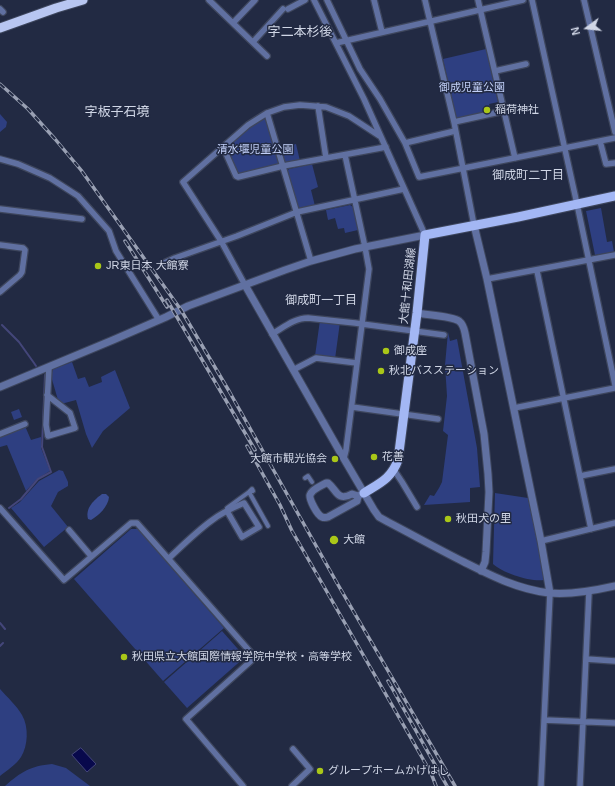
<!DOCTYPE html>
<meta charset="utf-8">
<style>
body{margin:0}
#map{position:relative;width:615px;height:786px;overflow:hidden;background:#222a43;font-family:Arial,sans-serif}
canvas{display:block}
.north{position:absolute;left:567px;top:8px;width:40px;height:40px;-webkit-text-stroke:3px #222a43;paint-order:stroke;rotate:255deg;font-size:11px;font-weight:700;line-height:16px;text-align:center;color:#d0d6e6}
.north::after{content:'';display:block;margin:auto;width:14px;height:18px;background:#d0d6e6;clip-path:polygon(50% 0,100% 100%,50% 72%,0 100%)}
</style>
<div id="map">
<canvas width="615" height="786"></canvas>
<div class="north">N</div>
</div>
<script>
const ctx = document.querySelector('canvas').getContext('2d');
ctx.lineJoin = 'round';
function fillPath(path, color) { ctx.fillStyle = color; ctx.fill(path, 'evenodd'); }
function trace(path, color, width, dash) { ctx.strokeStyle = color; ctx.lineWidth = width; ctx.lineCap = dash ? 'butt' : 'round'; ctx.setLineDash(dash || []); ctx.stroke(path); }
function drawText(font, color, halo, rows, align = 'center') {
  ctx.font = font + ' Arial,"Noto Sans JP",sans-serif'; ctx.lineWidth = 3; ctx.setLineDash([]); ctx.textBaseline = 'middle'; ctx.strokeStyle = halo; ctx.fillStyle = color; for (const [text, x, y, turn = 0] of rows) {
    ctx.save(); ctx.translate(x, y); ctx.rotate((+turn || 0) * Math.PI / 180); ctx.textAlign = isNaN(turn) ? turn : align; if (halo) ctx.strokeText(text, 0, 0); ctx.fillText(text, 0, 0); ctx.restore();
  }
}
const green = new Path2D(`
 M486 49 498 102 489 104 491 111 459 119 456 117 443 59Z
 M0 114 7 122 6 127 0 132Z
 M267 116 281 165 239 176 237 174 226 147 247 128Z
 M296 144 300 161 287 164 285 162 280 148Z
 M312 164 318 187 311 190 315 206 301 209 298 208 287 171 289 169Z
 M350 205 353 207 358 230 345 233 344 228 338 229 335 218 328 220 326 210Z
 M601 208 607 242 612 241 614 252 595 255 586 211Z
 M320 320 340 322 335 359 315 356Z
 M448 332 450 341 457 339 477 448 480 487 470 488V502L424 505 430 495 434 496 439 488 442 482 448 435 443 431 447 396 445 365Z
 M72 362 78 379 85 377 89 387 102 382 101 377 115 370 130 408 103 431 92 448 86 434 76 400 61 404 58 400 51 376 53 369Z
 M19 409 22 417 14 420 11 412Z
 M25 426 31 440 41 437V448L50 471 37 479 26 491 7 445 0 447V437Z
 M59 470 63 471 68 482V486L58 492 51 506 68 527 44 547 11 508 20 502 39 481Z
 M495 493 528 498 545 575 544 580C530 582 503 573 493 564Z
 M131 529H138L224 628 163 681 74 579Z
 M222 631 245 657 187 708 164 682Z
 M0 689C7 697 17 706 22 715 29 727 28 746 21 757 17 764 6 771 0 776Z
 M52 764 66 768 90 786H5C21 772 30 766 52 764Z`);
const forest = new Path2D(`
 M102 494H106L109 497C108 507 99 515 91 520L88 519C85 508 94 500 102 494Z`);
const water = new Path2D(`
 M81 748 96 764 87 772 72 755Z`);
const stream = new Path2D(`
 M2 325 19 342 34 363 36 366
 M9 508 21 499 38 479 51 472 42 447 45 375
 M0 623 5 629
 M0 646 3 643`);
const pedestrian = new Path2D(`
 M305 478 308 476 312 482
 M249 492 252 489 253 491
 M227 508 249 492 268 526`);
const minor = new Path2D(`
 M209 0 267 56
 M314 0 364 99 425 235
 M327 0 360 69 380 99 405 143 419 177 615 138
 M374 0 382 32
 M425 0 454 122 474 225
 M478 0 515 158
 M532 0 577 204 615 385
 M584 0 615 132
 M0 9 3 12
 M288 9 305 0
 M233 23 255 0
 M253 42 283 9
 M336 43 523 0
 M495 71 526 64
 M318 106 326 158
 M267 113 311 261
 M454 122 504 111
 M600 141 606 164 615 163
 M405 143 455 131
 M223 147 236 176 238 177 283 166 386 147
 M0 159 18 164 50 178 78 196 109 231 116 251 159 320
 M0 209 82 219
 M0 245 23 248 25 250 22 272 20 275 0 292
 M162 264 175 258 237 236 297 212 404 189
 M537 271 591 529
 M487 279 615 255
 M245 285 221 241 183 182 248 125 267 113 284 107 300 105 326 107 349 116 381 137
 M272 334C284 327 295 318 308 318L355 323 362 324 444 335
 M293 370 316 358 357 363
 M47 395 70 413 75 428 48 436 46 425 49 367
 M352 407 438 419
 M514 408 615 388
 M0 434 25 424
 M344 458 346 450 369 269 365 247 345 155
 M394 470 402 482 417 507
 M580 476 615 469
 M0 508 64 580 131 523H137L253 655 252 660 186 719 243 786
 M69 530 91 556
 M541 541 615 523
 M169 558C182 546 196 532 211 521 221 513 232 508 244 503L259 527 242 537 227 511
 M586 659 615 661
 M544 720 615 723
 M292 786 310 769 293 749
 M541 786 550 593
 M580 786 589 592`);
const tertiary = new Path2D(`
 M474 225 487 279 541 541 550 593
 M245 285 340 452 374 510 379 517 388 522C413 535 438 549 464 562 492 576 517 589 549 593 571 595 593 591 615 586
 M417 313C427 315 452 316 459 321 463 324 464 328 465 333L484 434 488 474 489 492 486 552 485 562 481 571
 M0 387 113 340 166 317 188 306 285 270 311 261 355 249 425 235
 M358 496 352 494C337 502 337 490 328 483H326C321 486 312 489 310 495 309 499 317 515 322 517 324 518 325 518 328 517L357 501 358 496 364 493`);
const primary = new Path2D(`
 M364 493C380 483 391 479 398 460L417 313 425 235 518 217 615 196`);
const trunk = new Path2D(`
 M0 28 56 8 83 0`);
const rail = new Path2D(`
 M0 84 28 109 55 139 81 170 181 310 229 391 337 583 455 786
 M125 241 134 255 167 307
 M167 300 255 450
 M247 446 280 505 292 531 431 773 436 786
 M388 681 447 786`);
const markers = [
 [487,110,4,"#aac718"],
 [98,266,4,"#aac718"],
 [386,351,4,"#aac718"],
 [381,371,4,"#aac718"],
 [374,457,4,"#aac718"],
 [335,459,4,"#aac718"],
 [448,519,4,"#aac718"],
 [334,540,5,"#aac718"],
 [124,657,4,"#aac718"],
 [320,771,4,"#aac718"]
];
const parkNames = [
 ["御成児童公園",472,88],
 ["清水堰児童公園",255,150]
];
const poiNames = [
 ["稲荷神社",495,110],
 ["JR東日本 大館寮",106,266],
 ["御成座",394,351],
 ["秋北バスステーション",389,371],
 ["花善",382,457],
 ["大館市観光協会",327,459,"right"],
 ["秋田犬の里",456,519],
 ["大館",343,540],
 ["秋田県立大館国際情報学院中学校・高等学校",132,657],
 ["グループホームかけはし",328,771]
];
const streetNames = [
 ["大館十和田湖線",408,286,-84]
];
const neighbourhoodNames = [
 ["御成町二丁目",528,176],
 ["御成町一丁目",321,301]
];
const quarterNames = [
 ["字二本杉後",300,32],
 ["字板子石境",117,112]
];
fillPath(green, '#2e3f81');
fillPath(forest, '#3b4e94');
fillPath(water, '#08094c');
trace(water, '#44467a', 1);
trace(stream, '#44467a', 2);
trace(pedestrian, '#3e465d', 6);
trace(minor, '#3e465d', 8);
trace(tertiary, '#3e465d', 9);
trace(primary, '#3e465d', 11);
trace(trunk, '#3e465d', 11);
trace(pedestrian, '#6070a1', 4);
trace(minor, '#6070a1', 5.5);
trace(tertiary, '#6070a1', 7);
trace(primary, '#a3b7f4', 9);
trace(trunk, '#b8c6f1', 9);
trace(rail, '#99a0b3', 3.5);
trace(rail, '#222a43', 2, [6]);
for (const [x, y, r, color] of markers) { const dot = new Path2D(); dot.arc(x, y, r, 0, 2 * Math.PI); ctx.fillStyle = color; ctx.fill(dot); trace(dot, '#222a43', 1.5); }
drawText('11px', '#c2d0f9', '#222a43', parkNames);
drawText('11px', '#d0d6e6', '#222a43', poiNames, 'left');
drawText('11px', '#d0d6e6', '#222a43', streetNames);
drawText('12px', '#d0d6e6', '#222a43', neighbourhoodNames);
drawText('13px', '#d0d6e6', '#222a43', quarterNames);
</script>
